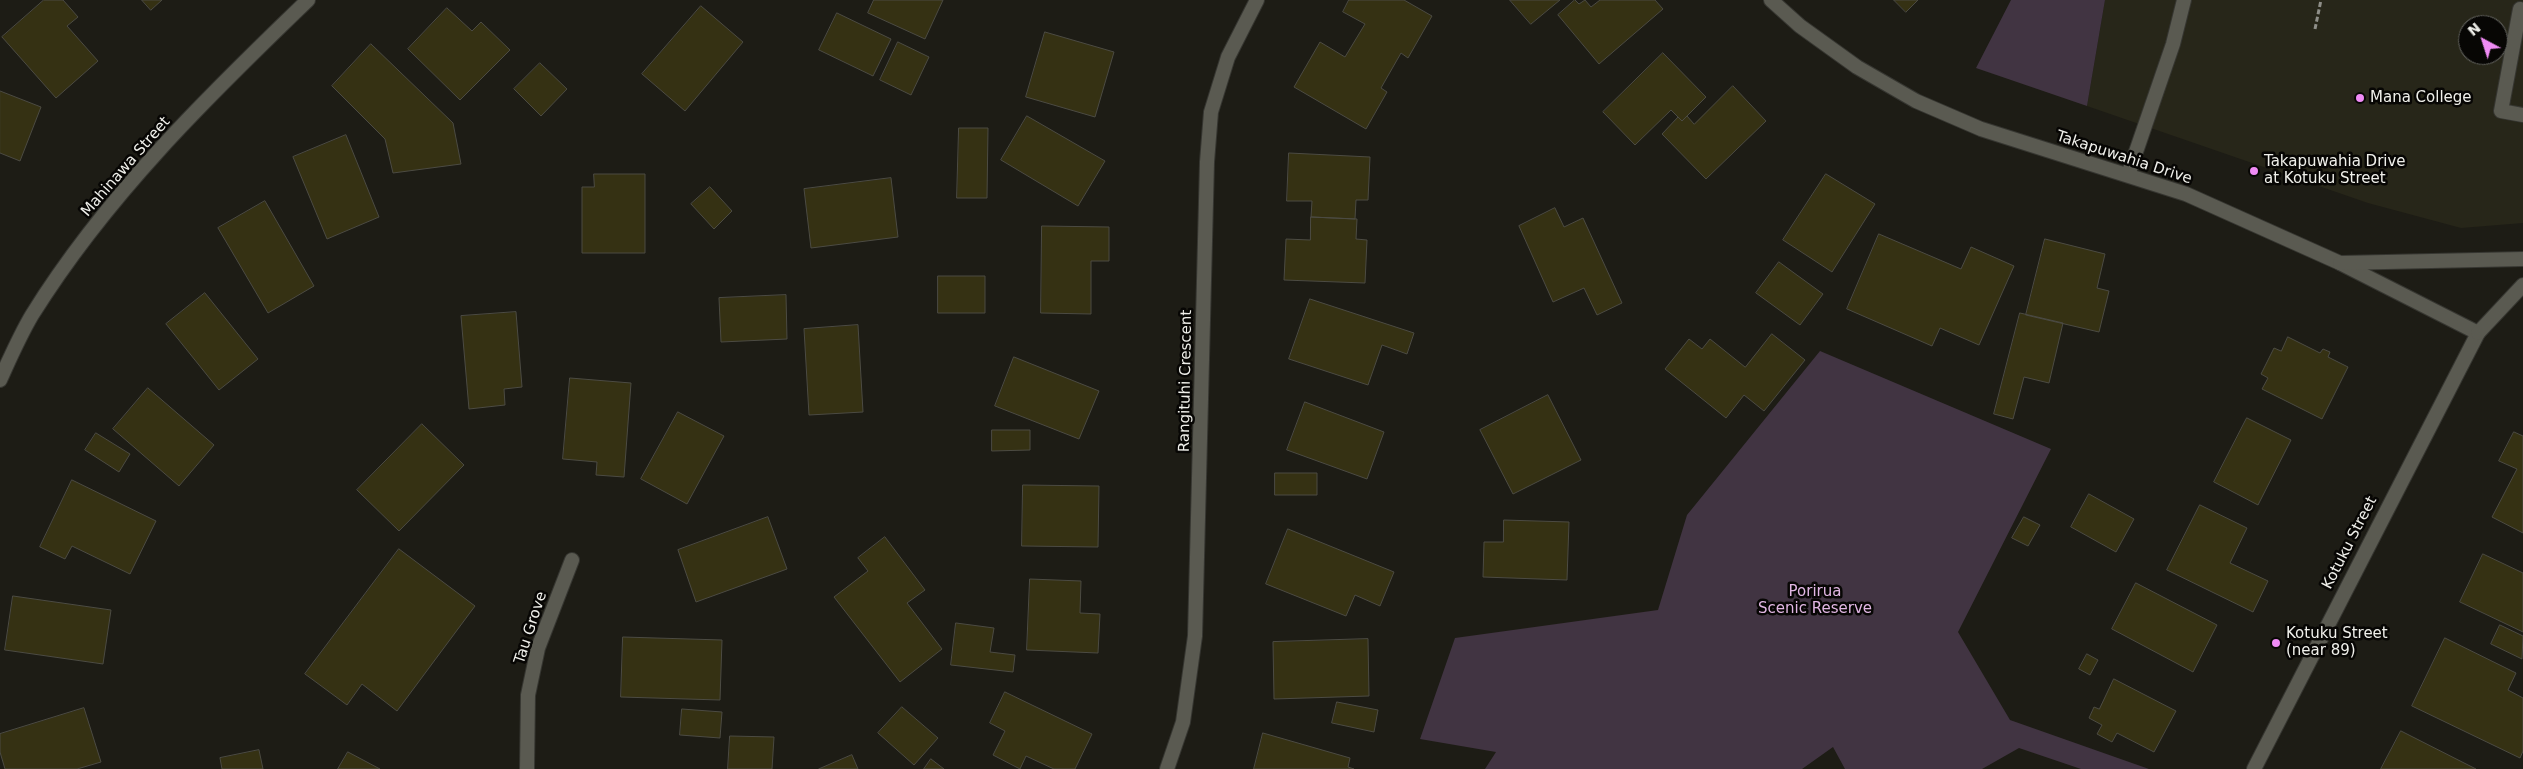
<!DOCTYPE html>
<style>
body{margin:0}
#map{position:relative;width:2523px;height:769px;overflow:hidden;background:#1d1c15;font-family:"DejaVu Sans",sans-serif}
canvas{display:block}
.north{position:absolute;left:2458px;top:15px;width:50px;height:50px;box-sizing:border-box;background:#070604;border:1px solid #646460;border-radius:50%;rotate:320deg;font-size:14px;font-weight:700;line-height:20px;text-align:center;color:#f0f0eb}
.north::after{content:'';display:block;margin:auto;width:18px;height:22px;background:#f08bf5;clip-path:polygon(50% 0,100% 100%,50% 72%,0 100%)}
</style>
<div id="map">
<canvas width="2523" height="769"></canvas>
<div class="north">N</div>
</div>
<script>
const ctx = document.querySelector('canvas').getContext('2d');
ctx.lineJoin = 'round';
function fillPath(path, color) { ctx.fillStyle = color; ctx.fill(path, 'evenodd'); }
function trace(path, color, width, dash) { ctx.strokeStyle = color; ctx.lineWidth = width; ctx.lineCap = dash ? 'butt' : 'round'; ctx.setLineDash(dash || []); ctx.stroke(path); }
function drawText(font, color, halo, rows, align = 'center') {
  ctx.font = font + ' "DejaVu Sans",sans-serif'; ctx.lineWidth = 5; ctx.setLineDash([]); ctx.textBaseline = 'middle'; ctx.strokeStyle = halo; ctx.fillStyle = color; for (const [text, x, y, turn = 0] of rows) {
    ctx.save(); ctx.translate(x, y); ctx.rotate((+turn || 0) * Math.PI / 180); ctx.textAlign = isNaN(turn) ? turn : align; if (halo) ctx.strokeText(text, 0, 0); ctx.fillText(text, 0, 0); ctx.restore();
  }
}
const built = new Path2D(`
 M2105 0H2523V223L2461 228 2368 203 2087 106ZM2468 25H2498V55H2468Z`);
const green = new Path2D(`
 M2011 0H2105L2087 106 1976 68Z
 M1820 351 2051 449 1958 632 2010 720 2149 769H2081L2019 748 1982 769H1845L1833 747 1802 769H1485L1496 752 1420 739 1455 638 1658 610 1687 515Z`);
const building = new Path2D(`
 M44 0H63L78 17 67 26 98 61 56 98 2 37Z
 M142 0H162L151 10Z
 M874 0H943L925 39 868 13Z
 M1349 0H1404L1432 16 1408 58 1401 53 1381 88 1387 92 1366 129 1294 87 1320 42 1345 57 1365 24 1343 12Z
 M1510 0H1560L1531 24Z
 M1575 0 1579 4 1585 0 1591 7 1600 0H1655L1663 9 1599 64 1558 15Z
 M1894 0H1918L1906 12Z
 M701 6 743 42 685 111 642 74Z
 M447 8 472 31 481 22 510 50 460 100 408 49Z
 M837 13 891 39 873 76 819 50Z
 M1045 32 1114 52 1095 117 1026 97Z
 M898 42 929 57 911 95 880 80Z
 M371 44 453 123 461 164 393 173 385 139 332 86Z
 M1663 53 1706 97 1682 121 1671 110 1635 145 1603 112Z
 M540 63 567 89 541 116 514 89Z
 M1733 86 1766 121 1706 179 1662 134 1678 117 1682 121 1687 116 1694 124Z
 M0 91 41 107 20 161 0 153Z
 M1027 116 1105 161 1078 206 1001 160Z
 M959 128H988L987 198H957Z
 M346 135 379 217 327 239 293 157Z
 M1289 153 1370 157 1368 200H1356L1355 219 1311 217 1312 201H1287Z
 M594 174H645V253H582V187H594Z
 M1826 174 1875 204 1832 272 1783 240Z
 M891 178 898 237 811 248 804 189Z
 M710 187 732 211 714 229 691 204Z
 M265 201 314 286 268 313 218 228Z
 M1555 208 1564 227 1583 218 1622 303 1597 315 1584 288 1553 302 1519 226Z
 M1311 217 1357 219 1356 239 1367 240 1365 283 1284 280 1286 239 1310 240Z
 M1042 226 1109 227V261H1091V314L1041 313Z
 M1879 234 1961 269 1971 247 2014 266 1979 345 1940 328 1932 346 1847 309Z
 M2045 239 2105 254 2097 288 2109 291 2099 332 2026 315Z
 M1779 262 1823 294 1800 325 1756 293Z
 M938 276H985V313H938Z
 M205 293 258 359 219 390 166 324Z
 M786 295 787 339 721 342 719 298Z
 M1310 299 1414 333 1407 354 1382 345 1368 385 1289 359Z
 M516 312 522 387 504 389 505 405 469 409 461 316Z
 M2020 313 2063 323 2049 383 2024 377 2013 419 1994 414Z
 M858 325 863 412 809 415 804 329Z
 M1772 334 1805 360 1764 411 1744 395 1726 418 1665 369 1689 339 1702 349 1710 339 1745 367Z
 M2288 337 2320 353 2323 349 2330 352 2328 357 2348 367 2322 419 2262 389 2268 378 2261 374 2274 348 2281 351Z
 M1014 357 1099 391 1079 439 995 406Z
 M570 378 631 383 624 477 596 475 597 462 563 459Z
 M148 388 214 445 179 486 113 429Z
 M1548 395 1581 460 1513 494 1480 430Z
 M1305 402 1384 432 1367 479 1287 450Z
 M678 412 724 436 687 504 641 479Z
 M2247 418 2291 440 2258 505 2214 482Z
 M422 424 464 465 399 531 357 490Z
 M992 430H1030V450L992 451Z
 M2514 432 2523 436V533L2492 517 2517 469 2499 461Z
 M96 433 130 454 119 472 85 450Z
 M1275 473H1317V495H1275Z
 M72 480 156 521 130 574 72 546 65 559 40 547Z
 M1023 485 1099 486 1098 547 1022 546Z
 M2089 494 2134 519 2116 552 2071 527Z
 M2200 505 2247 528 2230 563 2268 581 2253 612 2167 570Z
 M768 517 787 569 696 602 678 550Z
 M2024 517 2040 525 2028 546 2012 538Z
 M1504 520 1569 522 1567 580 1483 577 1484 542H1503Z
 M1288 529 1394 572 1380 606 1355 595 1346 616 1266 584Z
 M885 537 925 590 907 603 942 649 900 682 834 597 868 571 858 558Z
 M399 549 475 606 397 711 362 684 347 705 305 674Z
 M2483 554 2523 573V632L2460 602Z
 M1030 579 1081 581 1080 613 1100 614 1098 653 1027 650Z
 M2136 583 2217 625 2193 672 2112 629Z
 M13 596 111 610 103 664 5 650Z
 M956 623 994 628 990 652 1015 655 1013 672 951 665Z
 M2500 625 2523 636 2522 659 2491 644Z
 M623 637 722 640 720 700 621 697Z
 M2445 638 2516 673 2508 690 2523 698V751L2520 758 2412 706Z
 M1368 639 1369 696 1274 699 1273 642Z
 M2087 654 2098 660 2090 675 2079 669Z
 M2114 679 2176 711 2154 752 2117 733 2112 742 2097 734 2102 725 2089 718 2094 707 2099 709Z
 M1005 692 1092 734 1075 769H1054L1026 756 1020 769 993 755 1005 731 990 723Z
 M1337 702 1378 710 1374 732 1332 723Z
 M902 707 938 738 914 765 878 733Z
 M84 708 101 762 77 769H5L0 752V734Z
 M682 709 722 712 720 738 680 735Z
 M2401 731 2476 769H2381Z
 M1263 733 1350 758 1348 767 1354 769H1254Z
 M730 736 774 737 772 769H728Z
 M259 750 263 769H222L220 758Z
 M348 752 380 769H338Z
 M852 755 858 769H819Z
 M931 759 944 769H924Z`);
const path = new Path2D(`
 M2315 29 2321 0`);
const service = new Path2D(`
 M2520 9 2501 111 2523 115
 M2128 175 2173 44 2184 0`);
const minor = new Path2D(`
 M1771 0 1800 26 1857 67 1916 101 1981 129 2186 194 2340 263 2478 333 2254 769
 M0 380C10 358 20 335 32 315 106 196 207 97 308 0
 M527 769 528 695 538 648 572 560
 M1167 769 1183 722 1195 636 1207 162 1211 112 1228 57 1257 0`);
const tertiary = new Path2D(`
 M2340 263 2523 259
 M2478 333 2523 285`);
const markers = [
 [2360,98,5,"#f08bf5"],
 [2254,171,5,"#f08bf5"],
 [2276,643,5,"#f08bf5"]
];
const poiNames = [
 ["Mana College",2370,98],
 ["Takapuwahia Drive",2264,162],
 ["at Kotuku Street",2264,179],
 ["Kotuku Street",2286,634],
 ["(near 89)",2286,651]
];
const streetNames = [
 ["Takapuwahia Drive",2124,158,18],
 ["Mahinawa Street",126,167,-49],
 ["Rangituhi Crescent",1186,381,-89],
 ["Kotuku Street",2350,543,-63],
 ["Tau Grove",531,628,-72]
];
const parkNames = [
 ["Porirua",1815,592],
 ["Scenic Reserve",1815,609]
];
fillPath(built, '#272619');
fillPath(green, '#413442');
fillPath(building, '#353113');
trace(building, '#4c4b43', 1);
trace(service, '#363631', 16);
trace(minor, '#363631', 16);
trace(tertiary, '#363631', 16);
trace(path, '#8e8e88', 3, [5, 2.5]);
trace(service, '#5a5a51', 14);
trace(minor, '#5a5a51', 14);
trace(tertiary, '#5a5a51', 14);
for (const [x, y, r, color] of markers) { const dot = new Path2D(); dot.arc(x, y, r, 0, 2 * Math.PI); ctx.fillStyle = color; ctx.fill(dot); trace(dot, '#070604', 2); }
drawText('15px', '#f0f0eb', '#070604', poiNames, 'left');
drawText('15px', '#f0f0eb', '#070604', streetNames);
drawText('15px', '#e2b7e4', '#070604', parkNames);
</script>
